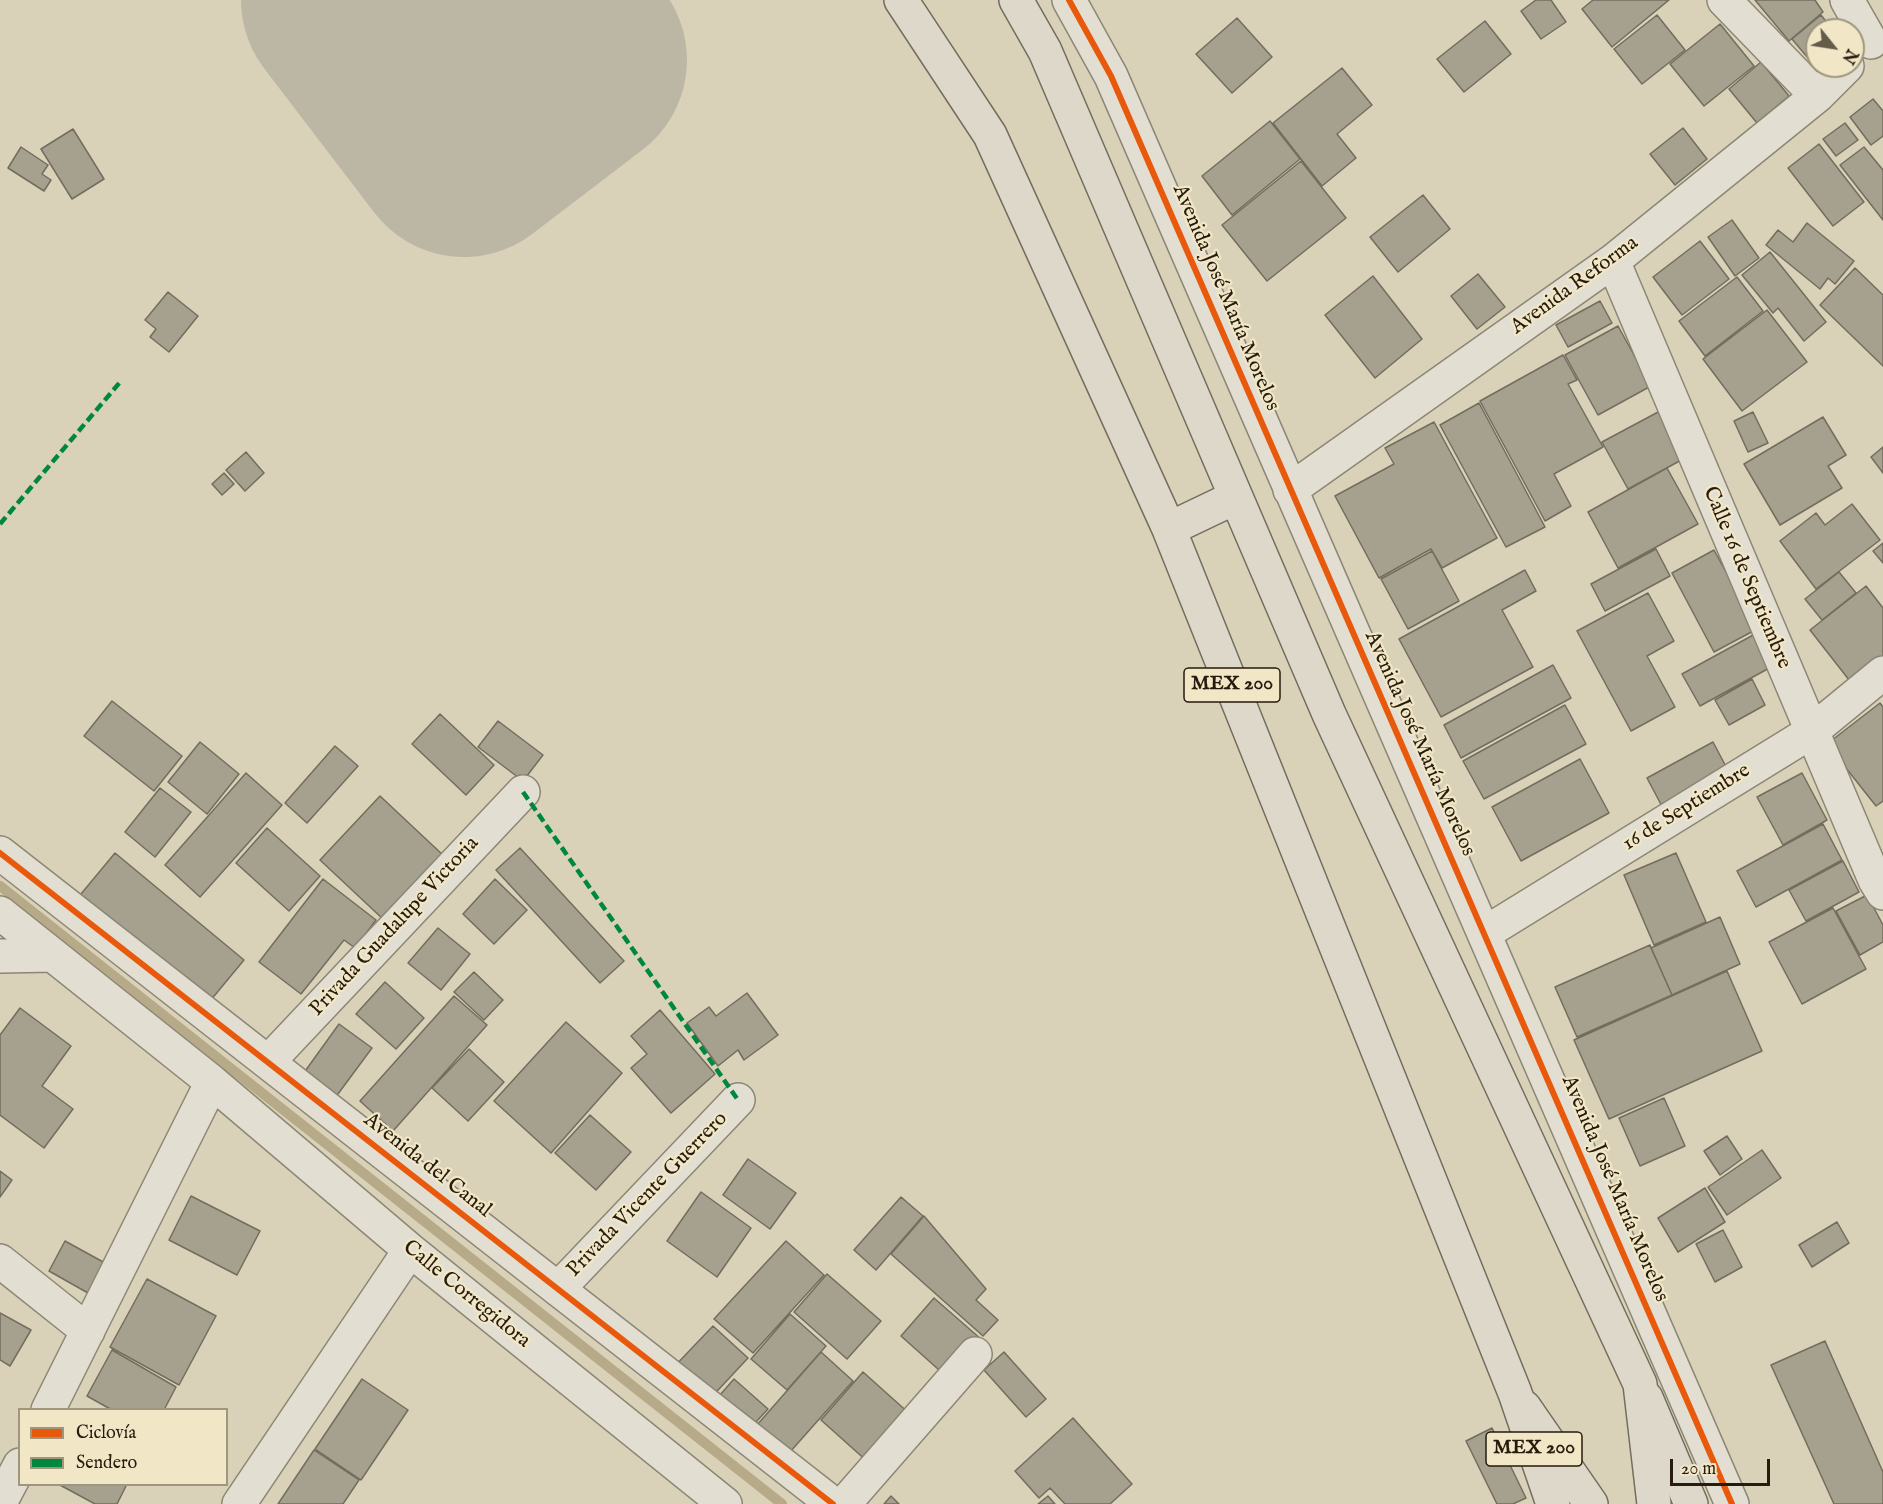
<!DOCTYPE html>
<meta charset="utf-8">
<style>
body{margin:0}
#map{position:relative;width:1883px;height:1504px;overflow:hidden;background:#dad2b8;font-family:"IM FELL English",serif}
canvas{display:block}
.legend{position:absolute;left:18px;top:1408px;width:210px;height:78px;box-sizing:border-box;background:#f1e7c7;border:2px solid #a0957d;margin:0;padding:8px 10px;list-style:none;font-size:18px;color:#261b0d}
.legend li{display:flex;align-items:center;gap:12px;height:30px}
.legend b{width:30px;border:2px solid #a0957d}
.north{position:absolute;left:1805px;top:18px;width:60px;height:60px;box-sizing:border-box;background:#f1e7c7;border:2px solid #a0957d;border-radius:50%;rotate:120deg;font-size:16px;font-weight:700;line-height:24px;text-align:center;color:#261b0d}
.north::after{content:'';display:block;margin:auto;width:21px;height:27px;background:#655b49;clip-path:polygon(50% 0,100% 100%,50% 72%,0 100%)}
.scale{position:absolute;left:1670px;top:1459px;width:100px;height:27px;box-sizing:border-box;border:3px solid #261b0d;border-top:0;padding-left:8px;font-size:18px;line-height:21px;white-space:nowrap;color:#261b0d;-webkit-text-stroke:4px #f1e7c7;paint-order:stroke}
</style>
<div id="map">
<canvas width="1883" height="1504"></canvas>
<ul class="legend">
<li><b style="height:8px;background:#e8590c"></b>Ciclovía</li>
<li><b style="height:8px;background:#00873e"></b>Sendero</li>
</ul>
<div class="north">N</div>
<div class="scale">20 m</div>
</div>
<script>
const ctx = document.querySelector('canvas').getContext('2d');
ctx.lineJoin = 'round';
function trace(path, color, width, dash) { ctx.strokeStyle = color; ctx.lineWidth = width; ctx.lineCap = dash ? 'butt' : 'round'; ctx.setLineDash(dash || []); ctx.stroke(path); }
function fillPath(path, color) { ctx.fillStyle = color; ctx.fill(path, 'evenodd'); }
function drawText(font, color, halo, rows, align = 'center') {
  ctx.font = font + ' "IM FELL English",serif'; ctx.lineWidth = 4.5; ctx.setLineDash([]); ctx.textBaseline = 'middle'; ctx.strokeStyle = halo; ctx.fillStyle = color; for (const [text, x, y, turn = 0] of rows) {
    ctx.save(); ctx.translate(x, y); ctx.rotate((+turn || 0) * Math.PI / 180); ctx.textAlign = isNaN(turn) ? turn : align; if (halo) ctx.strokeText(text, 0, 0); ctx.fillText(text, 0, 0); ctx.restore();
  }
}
const stream = new Path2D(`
 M0 886 782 1504`);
const runway = new Path2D(`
 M354 0 464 144 574 60 528 0`);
const building = new Path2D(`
 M1536 0H1551L1566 22 1541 39 1521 11Z
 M1593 0H1669L1612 47 1582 9Z
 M1755 0H1815L1823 12 1789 41Z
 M1657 15 1685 50 1642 84 1614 49Z
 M1821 15 1833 30H1817V61L1813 64 1792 39Z
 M1237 18 1272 57 1232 93 1196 54Z
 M1485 21 1511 54 1464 92 1437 59Z
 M1720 24 1754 66 1704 106 1670 64Z
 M1761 62 1789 96 1757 123 1729 89Z
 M1342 68 1372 105 1337 134 1356 158 1322 186 1273 123Z
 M1873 99 1883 111V136L1871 145 1850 117Z
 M1270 121 1300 159 1232 215 1202 176Z
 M1845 123 1858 140 1836 156 1823 139Z
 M1683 128 1707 159 1675 185 1650 154Z
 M73 129 104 179 72 199 41 149Z
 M1819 144 1864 202 1833 226 1788 168Z
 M21 147 48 165 42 174 51 180 44 191 8 168Z
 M1864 147 1883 170V220L1840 165Z
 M1301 161 1346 218 1267 281 1222 225Z
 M1423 195 1450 229 1398 272 1370 237Z
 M1732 220 1759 258 1735 276 1708 237Z
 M1807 223 1854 261 1835 284 1828 278 1820 289 1766 245 1778 230 1793 242Z
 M1700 241 1729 279 1682 315 1653 277Z
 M1770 252 1826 322 1804 341 1778 308 1773 313 1742 275Z
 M1855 268 1883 295V366L1820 305Z
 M1478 274 1505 307 1477 329 1451 296Z
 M1373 276 1422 339 1375 378 1325 315Z
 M1737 277 1763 311 1705 356 1679 321Z
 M168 292 198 316 169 352 150 337 156 329 145 320Z
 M1600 301 1612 323 1568 347 1556 325Z
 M1767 310 1807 362 1742 411 1703 359Z
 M1618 326 1651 386 1598 415 1565 355Z
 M1563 355 1577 380 1568 384 1603 447 1554 474 1571 506 1545 521 1480 401Z
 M1479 403 1545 527 1506 547 1440 425Z
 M1660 411 1685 458 1628 489 1602 442Z
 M1753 412 1768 443 1748 452 1734 421Z
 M1823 417 1846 455 1828 466 1842 488 1780 525 1744 464Z
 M1434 422 1497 538 1442 568 1431 549 1379 578 1335 496 1394 464 1385 448Z
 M1883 447V473L1871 457Z
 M246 452 264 473 245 491 226 470Z
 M1667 468 1698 524 1618 568 1588 512Z
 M224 473 234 484 222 495 212 484Z
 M1852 504 1880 540 1816 589 1780 541 1816 513 1825 525Z
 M1883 543V563L1873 551Z
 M1656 549 1670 576 1605 611 1591 584Z
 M1714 550 1757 629 1714 652 1672 573Z
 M1432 551 1459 601 1408 629 1381 579Z
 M1525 570 1536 591 1502 610 1533 667 1441 717 1399 639Z
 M1839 572 1856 593 1822 620 1805 599Z
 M1866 586 1883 608V661L1853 685 1810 630Z
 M1648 593 1674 641 1647 656 1675 707 1631 731 1577 631Z
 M1755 634 1773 666 1700 706 1682 674Z
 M1553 665 1571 698 1461 758 1444 725Z
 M1752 679 1765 705 1729 725 1715 700Z
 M112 701 182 756 154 791 84 736Z
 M1880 703 1883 707V801L1876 806 1827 744Z
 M1565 705 1586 744 1484 799 1463 761Z
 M440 714 494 765 466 795 412 744Z
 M498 721 543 755 523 781 478 747Z
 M200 742 239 774 207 814 168 782Z
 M1713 742 1731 776 1665 812 1647 778Z
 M335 746 358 766 307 823 285 803Z
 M1580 759 1609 813 1521 861 1492 807Z
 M246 773 282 805 200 897 165 865Z
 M1802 773 1827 820 1783 845 1757 797Z
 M160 788 191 812 155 857 125 832Z
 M380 796 444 856 384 920 320 860Z
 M1823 824 1842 860 1756 907 1737 871Z
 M267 828 320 876 289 911 236 863Z
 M520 848 624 961 600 983 496 870Z
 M115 853 244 960 205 1007 76 900Z
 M1676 853 1706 922 1654 945 1624 875Z
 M1843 861 1859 892 1806 921 1789 890Z
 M323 879 376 920 355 948 344 940 301 994 259 962Z
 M495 879 527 910 494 944 463 914Z
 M1867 895 1883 925V942L1860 955 1836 911Z
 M1833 908 1866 969 1802 1004 1769 942Z
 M1720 917 1740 964 1672 995 1651 948Z
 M438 928 470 954 441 990 408 963Z
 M1650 945 1672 995 1577 1037 1555 987Z
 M1727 971 1762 1051 1609 1119 1574 1040Z
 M474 972 503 1000 484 1020 454 992Z
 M385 982 424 1018 396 1049 356 1014Z
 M747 993 778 1035 744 1060 738 1050 718 1066 687 1023 709 1007 716 1016Z
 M454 996 487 1025 393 1131 360 1101Z
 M20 1008 71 1046 42 1086 73 1109 44 1148 0 1115V1035Z
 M660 1010 715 1074 671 1113 631 1068 647 1054 631 1036Z
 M566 1022 622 1073 551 1153 494 1101Z
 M339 1024 372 1048 335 1098 303 1074Z
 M469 1049 504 1082 468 1121 432 1088Z
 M1664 1098 1685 1146 1640 1166 1619 1118Z
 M590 1115 631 1152 596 1190 555 1153Z
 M1727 1136 1742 1159 1720 1175 1704 1151Z
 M1762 1150 1781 1178 1727 1215 1708 1187Z
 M748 1159 796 1193 770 1229 723 1195Z
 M0 1171 12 1180 0 1197Z
 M1705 1188 1725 1222 1678 1252 1658 1218Z
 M701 1192 751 1228 717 1277 667 1241Z
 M191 1196 260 1231 237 1275 169 1240Z
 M901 1197 923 1216 876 1270 854 1250Z
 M924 1216 986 1289 976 1300 998 1320 983 1336 891 1254Z
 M1837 1222 1849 1243 1812 1267 1799 1245Z
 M1723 1230 1742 1267 1715 1282 1696 1244Z
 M65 1241 105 1263 88 1293 49 1271Z
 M786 1241 824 1275 753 1353 714 1319Z
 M827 1274 881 1321 847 1359 794 1312Z
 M147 1279 216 1316 179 1385 110 1347Z
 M934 1298 982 1340 948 1378 901 1336Z
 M0 1313 31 1330 10 1366 0 1360Z
 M790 1314 826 1346 787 1390 751 1359Z
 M713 1326 748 1358 706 1403 671 1370Z
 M1825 1341 1883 1472V1504H1834L1771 1365Z
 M112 1350 176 1387 164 1410H112L87 1396Z
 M821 1352 853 1381 782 1461 750 1433Z
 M1004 1352 1046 1399 1026 1417 984 1370Z
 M863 1372 911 1415 869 1463 821 1420Z
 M362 1379 408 1410 361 1480 315 1449Z
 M734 1379 768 1409 745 1434 712 1404Z
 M1073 1418 1132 1484 1110 1504H1065L1050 1488 1039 1498 1015 1471Z
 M1492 1428 1526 1498 1513 1504H1497L1466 1441Z
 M314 1450 359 1480 343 1504H278Z
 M58 1484H127L117 1504H95Z
 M891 1496 899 1504H884Z
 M1048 1496 1055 1504H1038Z`);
const minor = new Path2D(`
 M1069 0 1111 76 1732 1504
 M1724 0 1817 96
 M1847 0 1871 42
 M1613 261 1875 880 1883 893
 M1290 490 1613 261 1817 96 1847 66
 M0 913 212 1082 410 1250 725 1504
 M1485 933 1811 732 1883 673
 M0 956 53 955
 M268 1062 523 792
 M0 1261 88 1331
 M558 1289 738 1100
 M48 1410 212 1082
 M0 1503 20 1465
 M239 1504 410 1250
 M844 1504 975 1354`);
const tertiary = new Path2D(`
 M0 853 833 1504`);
const primary = new Path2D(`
 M1646 1398 1691 1504
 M1524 1407 1591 1504`);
const trunk = new Path2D(`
 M901 0 990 135 1169 529 1515 1393 1553 1504
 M1016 0 1045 51 1329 714 1640 1384 1654 1504
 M1169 529 1236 497`);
const quiet = new Path2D(`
 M0 524 121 381
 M523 792 738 1100`);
const cycleway = new Path2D(`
 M1069 0 1111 76 1732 1504
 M0 853 833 1504`);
const shields = [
 [1232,685,96],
 [1534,1449,96]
];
const shieldNames = [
 ["MEX 200",1232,685],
 ["MEX 200",1534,1449]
];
const streetNames = [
 ["Avenida Reforma",1575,286,-36],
 ["Avenida José María Morelos",1225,298,67],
 ["Calle 16 de Septiembre",1746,578,67],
 ["Avenida José María Morelos",1419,744,66],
 ["16 de Septiembre",1687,808,-32],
 ["Privada Guadalupe Victoria",395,927,-47],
 ["Avenida del Canal",427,1166,38],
 ["Avenida José María Morelos",1614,1189,67],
 ["Privada Vicente Guerrero",648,1195,-46],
 ["Calle Corregidora",466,1295,39]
];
trace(stream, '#b6aa88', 10);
trace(runway, '#bcb6a4', 226);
fillPath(building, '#a6a08f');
trace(building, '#736d5e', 1.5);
trace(minor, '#8c8675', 36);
trace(tertiary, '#8c8675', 36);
trace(primary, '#736d5e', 36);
trace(trunk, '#736d5e', 36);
trace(minor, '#e2ded1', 33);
trace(tertiary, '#e2ded1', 33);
trace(primary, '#ddd8c9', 33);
trace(trunk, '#ddd8c9', 33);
trace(quiet, '#00873e', 4.5, [9, 4.5]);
trace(cycleway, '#e8590c', 6);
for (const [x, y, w] of shields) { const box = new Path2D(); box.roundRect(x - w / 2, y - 17, w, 34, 4.5); ctx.fillStyle = '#f1e7c7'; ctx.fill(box); trace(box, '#261b0d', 1.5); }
drawText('bold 20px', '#261b0d', null, shieldNames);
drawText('21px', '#261b0d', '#f1e7c7', streetNames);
</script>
